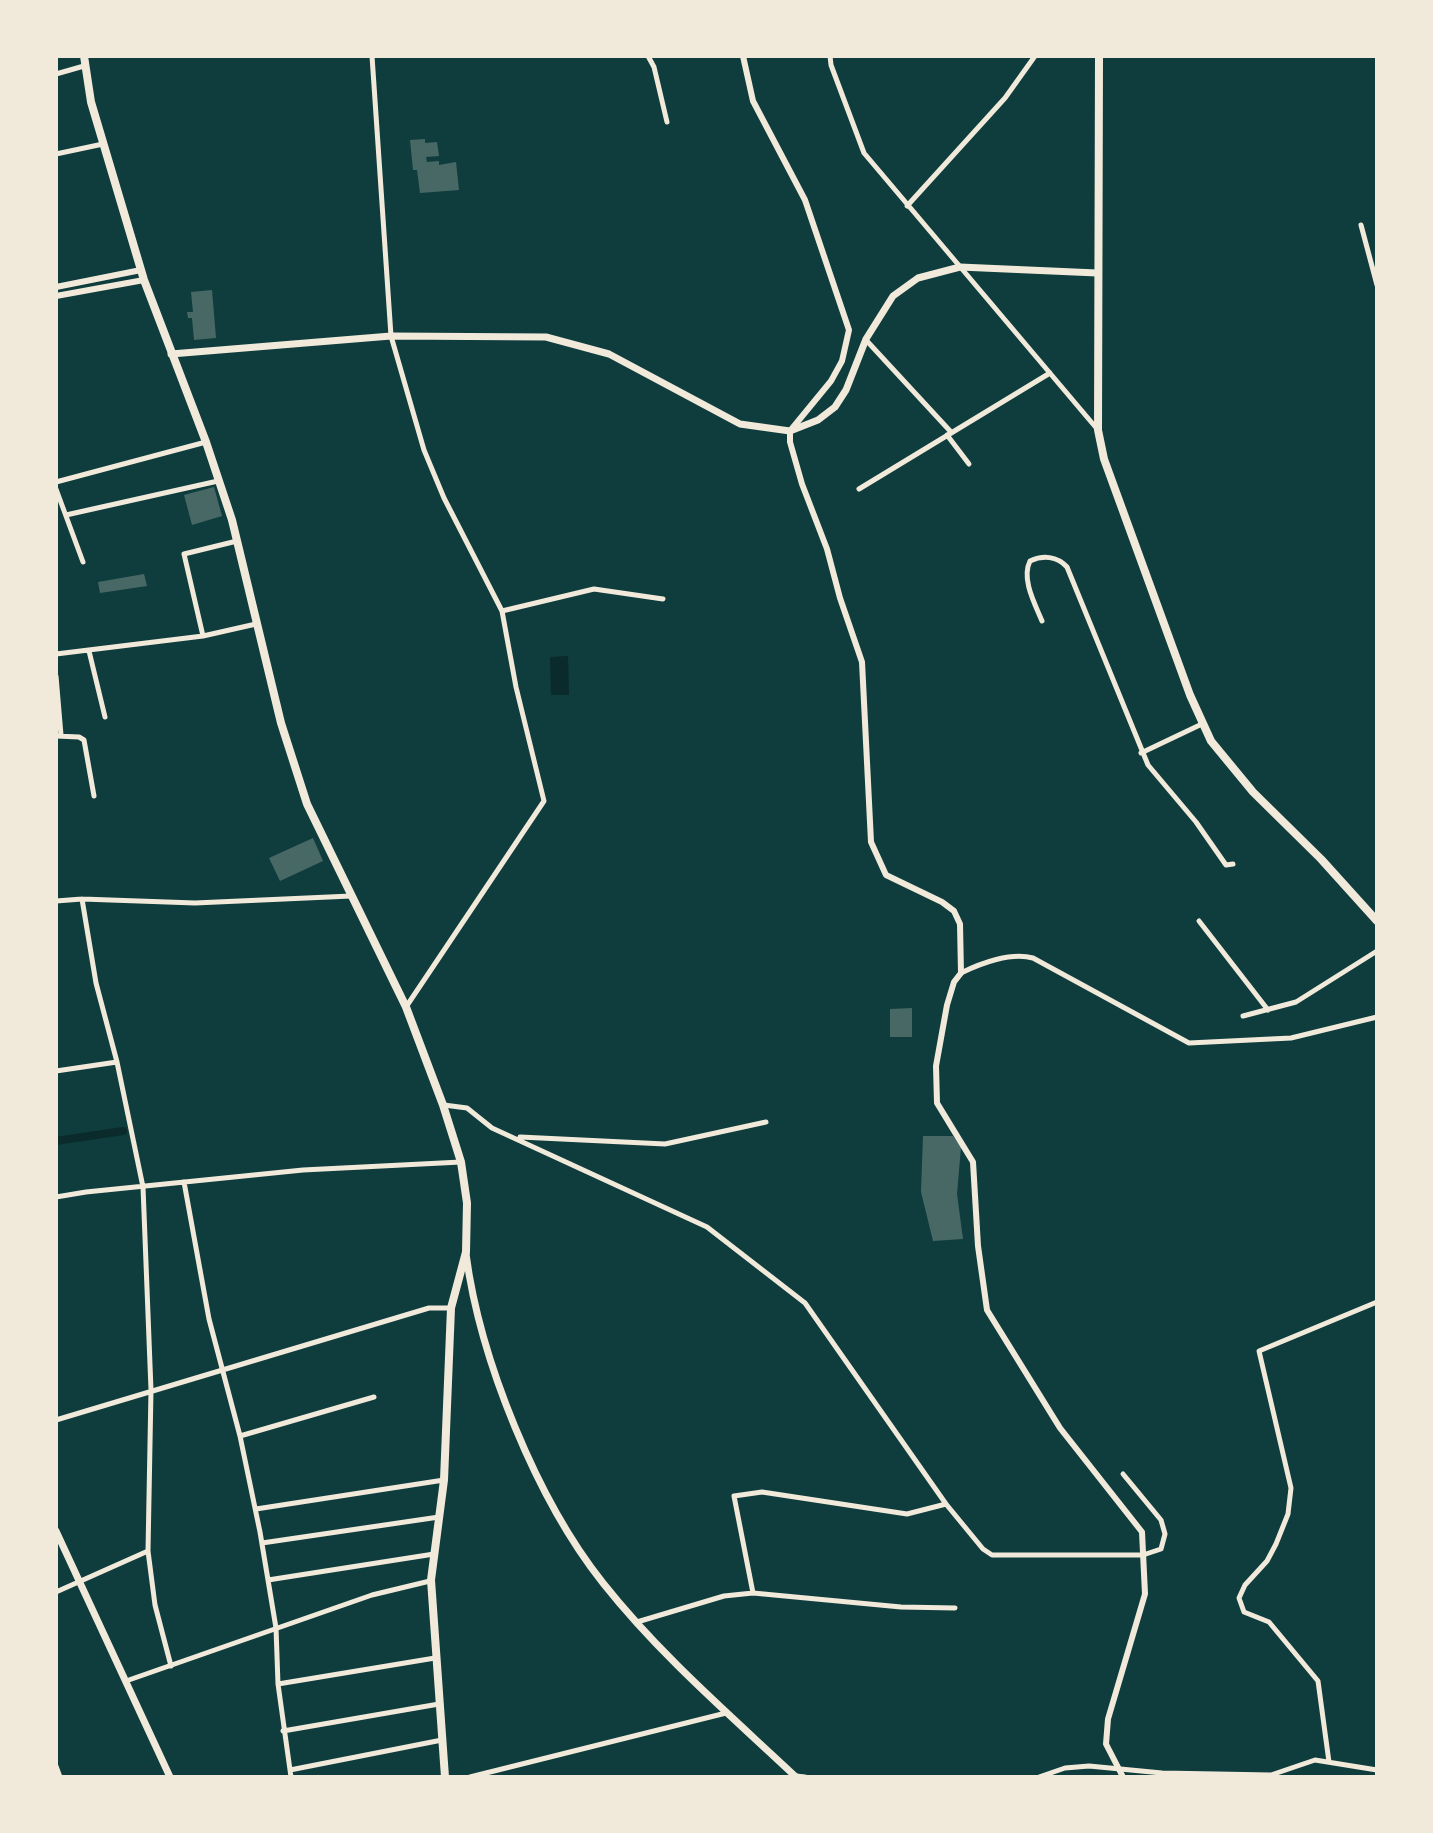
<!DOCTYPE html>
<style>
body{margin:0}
#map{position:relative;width:1433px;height:1833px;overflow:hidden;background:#0f3d3e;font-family:"DM Sans",sans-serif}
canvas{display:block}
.frame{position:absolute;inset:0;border:58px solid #f1e9da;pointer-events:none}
</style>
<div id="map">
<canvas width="1433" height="1833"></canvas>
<div class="frame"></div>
</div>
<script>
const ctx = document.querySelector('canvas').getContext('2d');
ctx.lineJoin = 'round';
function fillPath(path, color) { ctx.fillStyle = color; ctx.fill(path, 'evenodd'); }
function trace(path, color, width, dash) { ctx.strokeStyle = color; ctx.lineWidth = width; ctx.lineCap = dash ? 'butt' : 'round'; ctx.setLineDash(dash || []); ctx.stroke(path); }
const water = new Path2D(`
 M568 656 569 695H551L550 657Z`);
const canal = new Path2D(`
 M56 1141 123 1131`);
const building = new Path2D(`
 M425 139V143L437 142 439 156 426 157 427 162 439 161V165L456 162 459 190 420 193 417 170H413L410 140Z
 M212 290 216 338 194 340 192 318H188L187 312H193L191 292Z
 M214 487 222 516 192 525 184 495Z
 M144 574 147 586 100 593 98 582Z
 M313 838 323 861 280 881 269 858Z
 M912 1008V1037H890V1009Z
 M923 1136H953L961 1147 957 1194 963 1239 933 1241 921 1192Z`);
const minor = new Path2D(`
 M372 56 391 336 424 450 444 498 502 611 516 687 544 801 406 1007
 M648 56 654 67 667 122
 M830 56 831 65 864 153 1098 430
 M56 74 84 66
 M56 154 103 144
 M907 206 1005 98 1035 56
 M1361 225 1377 285
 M866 340 951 432
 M947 435 969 464
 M56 482 206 442
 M56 489 83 562
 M859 489 1050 373
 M66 515 218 481
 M502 611 594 589 663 599
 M1042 621C1035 604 1021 579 1030 561 1043 555 1057 556 1067 567L1148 765 1196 822 1226 865 1233 864
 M203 636 184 554 237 541
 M89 651 105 717
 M56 654 203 636 256 624
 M56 676 61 735
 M56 736 79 737 84 740 94 796
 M1141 753 1202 724
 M82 899 96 983 117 1062 143 1187 151 1390 148 1551 155 1605 171 1666
 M56 901 82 899 195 903 351 896
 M1199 921 1268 1010
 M961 973C981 963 1011 952 1033 958L1189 1043 1291 1038 1377 1017
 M1243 1016 1296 1002 1377 951
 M56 1071 117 1062
 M444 1105 467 1108 492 1128 707 1227 805 1303 946 1504 983 1549 992 1555H1143L1161 1549 1165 1534 1161 1520 1123 1474
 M520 1137 665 1144 766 1122
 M184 1182 209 1319 240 1436 260 1532 276 1628 278 1684 291 1777
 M56 1197 86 1192 303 1170 461 1162
 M56 1420 429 1308H451
 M240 1436 374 1397
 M256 1509 444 1480
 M262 1543 439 1517
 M268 1580 434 1554
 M56 1592 148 1551
 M753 1593 734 1496 762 1492 907 1514 946 1504
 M637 1622 724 1596 753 1593 901 1607 955 1608
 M126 1681 372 1595 430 1581
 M278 1684 435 1658
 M283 1731 439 1704
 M1329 1762 1318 1681 1269 1622 1244 1612 1239 1598 1245 1585 1267 1561 1276 1544 1288 1514 1291 1488 1259 1351 1377 1302
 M56 1766 60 1777
 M290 1770 442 1740
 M796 1776 805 1777
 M470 1777 726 1713
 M1039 1777 1065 1768 1089 1766 1162 1773 1271 1775 1315 1760 1377 1770`);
const tertiary = new Path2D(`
 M743 56 753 101 805 200 849 330 842 361 831 381 790 431V442L802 484 827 549 840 598 862 662 871 842 886 875 942 902 954 911 960 924 961 973 954 982 947 1005 936 1066 937 1103 973 1162 978 1246 987 1310 1060 1428 1142 1532 1145 1594 1108 1719 1106 1744 1123 1777
 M56 287 141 270
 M56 296 144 280`);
const secondary = new Path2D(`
 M171 354 391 336 546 337 609 354 740 424 790 431 818 420 835 407 846 390 866 339 893 296 918 278 960 267 1097 273
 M466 1254C480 1360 537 1500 603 1583 660 1655 730 1715 796 1777
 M56 1531 170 1777`);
const primary = new Path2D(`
 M84 56 91 102 144 280 206 442 232 520 281 723 307 804 406 1007 443 1105 461 1162 467 1203 466 1252 451 1308 444 1480 431 1580 445 1777`);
const trunk = new Path2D(`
 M1099 56 1098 430 1104 459 1190 695 1211 741 1253 792 1321 859 1377 921`);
fillPath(water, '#0a2a2b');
trace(canal, '#0a2a2b', 8);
fillPath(building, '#486865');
trace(minor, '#f1e9da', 5);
trace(tertiary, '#f1e9da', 6);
trace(secondary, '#f1e9da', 7);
trace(primary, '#f1e9da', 8);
trace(trunk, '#f1e9da', 8);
</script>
